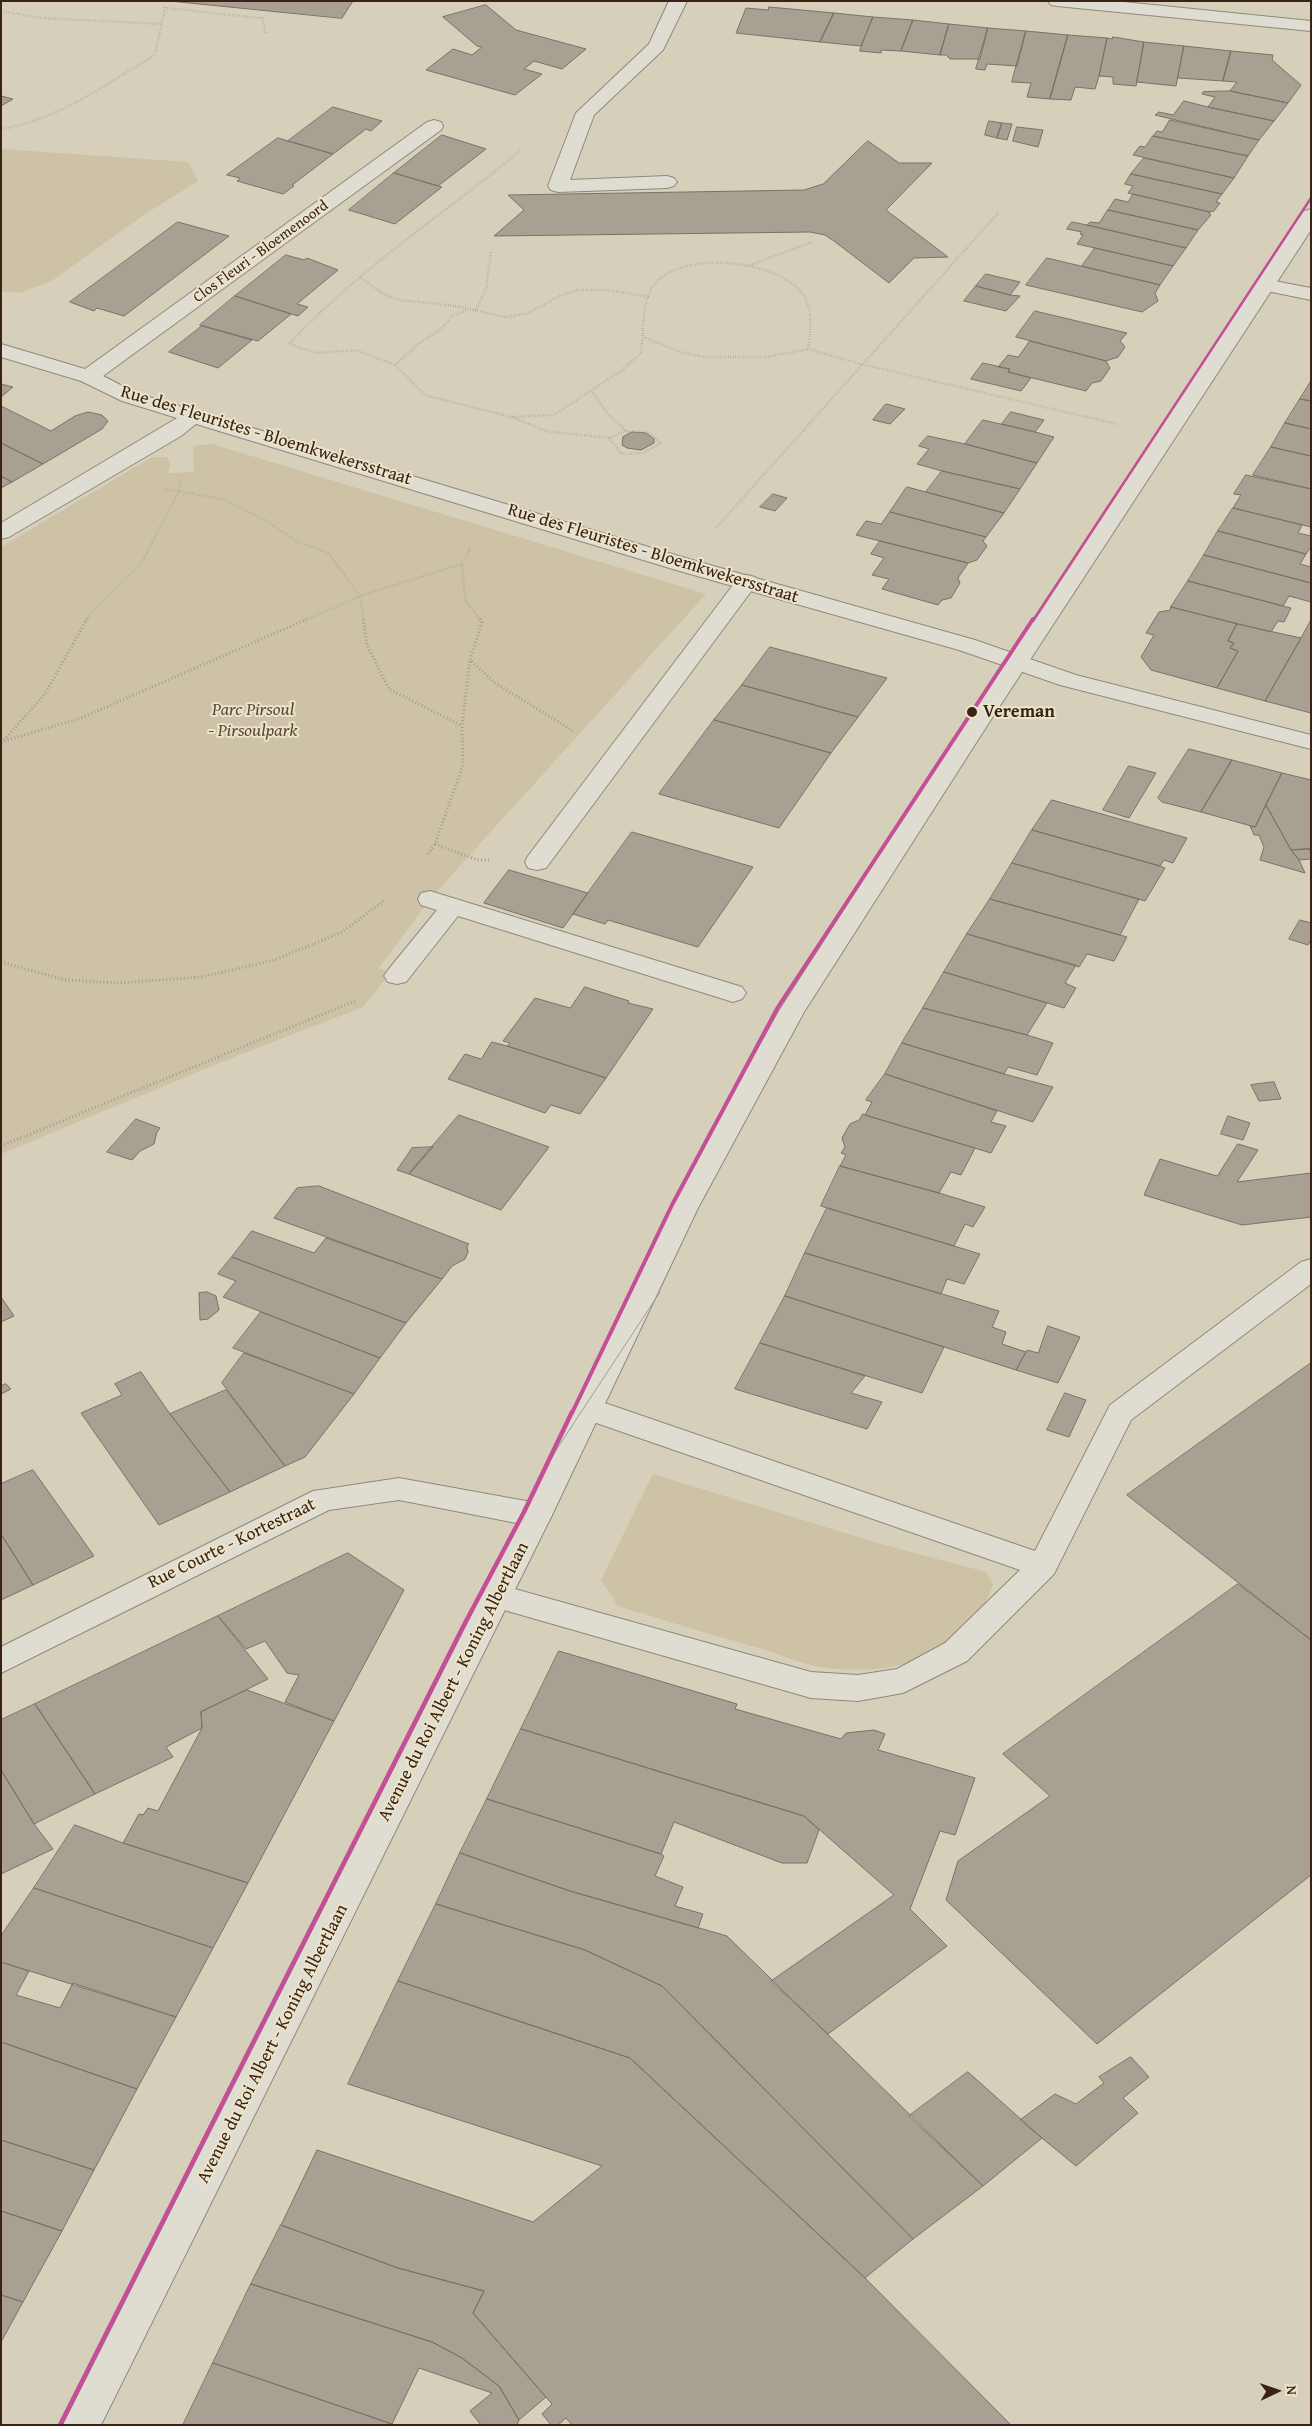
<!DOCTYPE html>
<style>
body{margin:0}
#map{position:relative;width:1312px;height:2426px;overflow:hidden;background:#d6cfba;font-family:"Gentium Book Plus",serif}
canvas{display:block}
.frame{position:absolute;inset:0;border:2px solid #382316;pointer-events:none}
.north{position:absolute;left:1252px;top:2366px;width:50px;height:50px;-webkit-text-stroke:4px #ece4ca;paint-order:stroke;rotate:87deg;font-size:14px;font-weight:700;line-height:20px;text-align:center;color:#382316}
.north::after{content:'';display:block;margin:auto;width:18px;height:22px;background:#382316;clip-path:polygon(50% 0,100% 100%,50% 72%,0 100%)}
</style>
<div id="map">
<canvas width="1312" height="2426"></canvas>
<div class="frame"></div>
<div class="north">N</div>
</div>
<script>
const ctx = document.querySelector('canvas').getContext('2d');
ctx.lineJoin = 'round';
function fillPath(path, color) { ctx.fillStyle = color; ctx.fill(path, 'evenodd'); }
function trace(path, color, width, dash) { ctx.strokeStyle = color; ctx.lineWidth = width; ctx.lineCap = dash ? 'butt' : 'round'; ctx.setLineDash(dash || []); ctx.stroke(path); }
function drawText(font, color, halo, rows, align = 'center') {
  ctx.font = font + ' "Gentium Book Plus",serif'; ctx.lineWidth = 4; ctx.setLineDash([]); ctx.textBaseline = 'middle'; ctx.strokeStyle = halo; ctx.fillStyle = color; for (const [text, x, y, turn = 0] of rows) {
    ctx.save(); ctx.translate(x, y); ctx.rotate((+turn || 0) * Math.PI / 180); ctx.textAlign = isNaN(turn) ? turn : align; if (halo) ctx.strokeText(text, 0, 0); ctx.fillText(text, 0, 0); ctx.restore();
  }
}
const green = new Path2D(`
 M1 149 188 162 198 181 145 214 53 280 20 293 1 291Z
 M212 444 706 594 430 899 379 968 390 973 363 1007 219 1063 1 1154V547L152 457H167L170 465 168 473 194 472 193 446Z
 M653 1474 881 1544 986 1572 993 1584C981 1626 937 1657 896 1666 874 1671 849 1670 827 1668 807 1666 784 1656 765 1650 716 1636 667 1621 618 1606L601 1580Z`);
const building = new Path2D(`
 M170 1H353L342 18Z
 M486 5 516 30 586 49 562 69 534 61 524 69 542 74 515 95 426 70 453 49 472 55 482 47 477 46 443 17Z
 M769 7 834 13 820 42 736 33 746 8 768 10Z
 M834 13 873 17 861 46 820 42Z
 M873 17 913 20 901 51 881 50V53L860 51Z
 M913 20 949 24 940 55 901 51Z
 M949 24 988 28 980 59H950L946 55H940Z
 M988 28 1026 31 1017 66 987 64 985 70 976 69Z
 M1026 31 1068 35 1050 99 1027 97 1031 83 1012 82Z
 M1068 35 1107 38 1099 76 1095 89 1075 87 1071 100 1050 99Z
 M1113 37 1144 42 1136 86 1113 84V77L1099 76 1107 38 1112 39Z
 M1144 42 1184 46 1176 86 1137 82Z
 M1184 46 1231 51 1223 81 1178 78Z
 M1231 51 1273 55 1272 60 1301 85 1288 103 1230 91 1237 82 1223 81Z
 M1230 91 1288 103 1274 121 1208 107 1215 97 1202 94 1203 92Z
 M1 96 13 99 1 106Z
 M1184 101 1208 107 1274 121 1259 140 1155 115 1159 112 1173 115Z
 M333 107 382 121 371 131 366 129 333 154 288 141Z
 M1170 120 1259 140 1248 156 1153 136 1157 131 1162 132Z
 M989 121 1002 123 997 138 985 135Z
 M1002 123 1012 124 1007 140 997 138Z
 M1017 127 1043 130 1038 147 1013 141Z
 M442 135 486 149 438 186 394 173Z
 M1153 136 1248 156 1234 178 1133 155 1140 146 1145 147Z
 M278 138 333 154 292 185 294 186 283 194 237 181 240 178 227 175Z
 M868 141 899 163H932L886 210 948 257 914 258 889 283 834 241 825 235 810 232 494 236 524 210 508 195 804 190 823 184Z
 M1144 158 1234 178 1222 194 1131 174Z
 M394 173 442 187 395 224 349 210Z
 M1131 174 1222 194 1216 202 1220 203 1214 211 1210 212 1128 193 1133 186 1125 184Z
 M1133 194 1210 212 1209 214 1211 215 1198 230 1108 210 1115 199 1128 202Z
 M1108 210 1198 230 1186 248 1087 225 1090 222 1099 223Z
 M178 222 229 236 124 316 97 308 94 311 70 302Z
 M1072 222 1087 225 1186 248 1173 266 1095 248 1077 244 1083 235 1080 234 1082 232 1067 229Z
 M1095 248 1173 266 1160 285 1082 266Z
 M286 255 304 260 307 258 338 270 297 304 308 307 298 316 235 296Z
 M1047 258 1160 285 1155 293 1158 301 1142 312 1026 285Z
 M986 274 1020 282 1010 295 976 286Z
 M976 286 1010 295 1020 296 1006 311 964 301Z
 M235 296 291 314 258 341 200 325Z
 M1035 311 1127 333 1120 341 1125 347 1118 357 1106 361 1016 337Z
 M202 326 252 340 218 368 169 352Z
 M1030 341 1106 361 1110 368 1101 381 1092 383 1086 391 1008 372 1010 369 998 367 1008 355 1018 357Z
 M983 363 1010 369 1008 372 1031 378 1021 391 971 379Z
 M1311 381V401L1300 399Z
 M1 384 13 387 1 397Z
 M1300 399 1311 401V429L1285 423Z
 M886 404 905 409 890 424 873 420Z
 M1 406 51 431 75 416 88 412 102 415 108 421 102 429 43 464 1 443Z
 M1011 412 1044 420 1035 432 1002 424Z
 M983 420 1035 432 1054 437 1037 463 965 444Z
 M1285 423 1311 429V456L1271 447Z
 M632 432 646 433 654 439V443L641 450 627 448 622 445 623 437Z
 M928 436 965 444 1037 463 1020 489 942 471 917 464 929 449 919 446Z
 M1 443 43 464 12 482 1 476Z
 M1271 447 1311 456V489L1253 475Z
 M942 471 1020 489 1004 513 926 492Z
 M1246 475 1311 489V527L1233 508 1241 495 1234 494Z
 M1 476 12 482 1 488Z
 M907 487 926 492 1004 513 986 537 890 512Z
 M773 494 787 498 775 511 760 507Z
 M1233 508 1302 525 1298 533 1311 536V547L1306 554 1218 531Z
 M890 512 986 537 983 541 987 546 977 560 968 563 856 535 866 521 881 524Z
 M1218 531 1306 554 1300 564 1311 567V583L1204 555Z
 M880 541 968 563 958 578 960 583 951 598 942 600 938 605 882 589 889 579 872 575 884 558 871 554Z
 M1204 555 1311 583V602L1289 596 1283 606 1188 581Z
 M1188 581 1283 606 1291 608 1284 622 1278 621 1271 632 1171 607Z
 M1171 607 1237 624 1228 641 1234 643 1230 648 1238 651 1217 688 1151 670 1141 657 1154 635 1146 633 1159 612 1170 610Z
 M1311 620V713L1265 701 1301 638Z
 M1237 624 1301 638 1265 701 1217 688 1238 651 1230 648 1234 643 1228 641Z
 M770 647 887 678 858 717 742 685Z
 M742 685 858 717 831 753 714 720Z
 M714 720 831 753 779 828 659 794Z
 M1189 749 1232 760 1201 812 1162 802 1158 798Z
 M1232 760 1282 773 1255 827 1201 812Z
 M1129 766 1156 773 1129 818 1103 810Z
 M1282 773 1311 780V849L1291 850 1266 805Z
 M1052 800 1187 838 1173 863 1164 860 1160 866 1032 830Z
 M1266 805 1291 850 1299 860 1305 873 1260 860 1264 847 1259 835H1254L1250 826 1255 827Z
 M1032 830 1160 866 1165 868 1145 901 1012 863Z
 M632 832 753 867 698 947 608 920 605 924 573 914Z
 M1310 849 1311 859 1299 860 1291 850Z
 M1012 863 1139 899 1120 935 990 899Z
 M509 870 588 893 563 928 484 903Z
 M990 899 1120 935 1127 937 1114 961 1087 954 1079 967 967 934Z
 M1300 920 1311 923V940L1308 945 1289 939Z
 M967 934 1076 965 1065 983 1076 988 1064 1008 944 972Z
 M944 972 1047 1003 1027 1035 923 1008Z
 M585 987 629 1001 628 1003 653 1009 606 1078 507 1046 510 1043 503 1041 535 998 570 1008Z
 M923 1008 1027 1035 1053 1043 1037 1075 1008 1067 1004 1074 902 1043Z
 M492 1042 507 1046 606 1078 580 1114 551 1105 545 1113 448 1079 465 1054 481 1059Z
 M902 1043 1004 1074 1053 1087 1033 1122 885 1074Z
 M885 1074 997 1111 991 1122 1006 1126 991 1153 865 1115 872 1102 866 1100Z
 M1274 1082 1281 1099 1259 1101 1251 1085Z
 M863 1114 865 1115 975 1148 961 1175 951 1172 939 1193 840 1166 846 1155 841 1153 845 1147 842 1138 850 1124 859 1120Z
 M459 1115 549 1147 501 1210 409 1174Z
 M1228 1116 1250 1123 1243 1140 1221 1134Z
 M136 1119 160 1128 157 1132 154 1144 140 1151 132 1160 107 1152Z
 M1238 1144 1258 1150 1237 1182 1311 1173V1217L1242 1225 1144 1195 1160 1159 1217 1176Z
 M433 1147 409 1174 397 1170 412 1148Z
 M840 1166 939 1193 985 1207 973 1227 965 1224 954 1246 821 1206Z
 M319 1186 469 1244 467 1246 468 1252 465 1259 452 1266 442 1279 274 1218 297 1188Z
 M827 1208 954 1246 980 1254 964 1284 947 1279 941 1294 805 1253Z
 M252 1231 314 1253 326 1238 442 1279 406 1323 232 1257Z
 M805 1253 999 1311 992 1327 1006 1332 1002 1344 1026 1352 1016 1370 785 1296Z
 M232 1257 406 1323 380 1358 223 1297 236 1281 218 1274Z
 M207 1292 216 1296 219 1310 208 1319 200 1320 199 1293Z
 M785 1296 944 1347 922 1393 760 1343Z
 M1 1297 14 1316 1 1322Z
 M261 1312 380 1358 354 1394 233 1348Z
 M1048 1326 1080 1337 1058 1383 1016 1370 1027 1350 1038 1353Z
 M760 1343 865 1376 851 1393 882 1402 867 1429 735 1389Z
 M244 1353 354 1394 305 1457 285 1466 222 1383Z
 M1311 1363V1640L1127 1495Z
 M141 1372 170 1414 230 1492 159 1525 81 1413 122 1395 115 1384Z
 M6 1384 11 1389 1 1394V1386Z
 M226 1390 285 1466 230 1492 170 1414Z
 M1065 1393 1086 1400 1069 1437 1047 1430Z
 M33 1470 94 1556 33 1585 1 1534V1484Z
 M1 1534 33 1585 1 1600Z
 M348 1553 404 1590 334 1721 285 1702 299 1675 287 1673 265 1641 246 1649 218 1616Z
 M1238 1584 1311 1640V1875L1097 2044 946 1900 958 1861 1050 1796 1003 1754Z
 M218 1616 268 1679 201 1712 202 1728 166 1747 173 1757 95 1794 35 1704Z
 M559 1651 737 1704 735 1709 841 1739 846 1733 874 1730 885 1734 878 1750 975 1778 955 1835 940 1831 910 1909 947 1946 828 2034 771 1981 894 1895 804 1816 521 1729Z
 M247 1690 334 1721 248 1883 123 1843 139 1814 143 1815 148 1808 158 1811 202 1728 201 1712Z
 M35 1704 95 1794 34 1824 1 1770V1720Z
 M521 1729 804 1816 819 1830 807 1863H782L674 1822 661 1854 487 1799Z
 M1 1770 34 1824 53 1849 1 1874Z
 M487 1799 661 1854 664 1856 655 1876 683 1887 675 1906 703 1914 698 1928 570 1891 460 1853Z
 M75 1825 123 1843 248 1883 213 1948 34 1888Z
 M460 1853 570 1891 727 1936 983 2186 913 2239 662 1986 585 1950 436 1904Z
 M34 1888 213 1948 176 2017 1 1962V1936Z
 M436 1904 585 1950 662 1986 913 2239 865 2278 630 2058 398 1981Z
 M1 1962 29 1971 16 1995 60 2008 73 1983 176 2017 137 2089 1 2042Z
 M398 1981 630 2058 865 2278 1011 2425H572L566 2418 558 2425H551L542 2414 552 2404 473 2313 484 2291 398 2268 281 2225 317 2150 533 2222 602 2166 348 2084Z
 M1 2042 137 2089 94 2170 1 2140Z
 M1131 2057 1149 2077 1123 2098 1138 2113 1076 2166 1020 2120 1055 2094 1076 2104 1104 2083 1099 2077Z
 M968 2072 1042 2138 983 2186 909 2116Z
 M1 2140 94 2170 62 2231 1 2211Z
 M1 2211 62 2231 23 2302 1 2295Z
 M281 2225 398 2268 484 2291 473 2313 546 2397 519 2420 499 2386 462 2358 432 2342 251 2284Z
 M251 2284 432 2342 462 2358 499 2386 519 2420 517 2425H481L470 2411 492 2393 419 2368 392 2424 213 2363Z
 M1 2295 23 2302 1 2342Z
 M213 2363 392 2424 393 2425H183Z`);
const pathFar1 = new Path2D(`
 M1 11 40 18 162 24
 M1 129C58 120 106 84 155 55L165 8 262 18 266 34
 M520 151C442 215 358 270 289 344L316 353 356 350 395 365 425 395 511 417 554 415 622 370 641 353C644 332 641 304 653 286 680 249 777 260 802 293 813 308 811 332 808 349
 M750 265 812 242
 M360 277 383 294 399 300 456 306 505 317 526 314 560 296 577 290H608L650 297
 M473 310H476L486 289 491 251
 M644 337 680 352 704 357H767L808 349 861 364 1117 424
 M395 365 419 343 439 331 452 316 467 310
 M512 417 546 431 609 438 622 454 643 453 661 443 648 432 626 431 607 413 592 391
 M609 438 626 431
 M165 489 223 499 265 520 298 542 328 553 360 596 364 621
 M716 528 999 212
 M462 564 465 600 481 621
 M86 621 90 614 141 564 179 491 180 480
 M304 621 360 596 462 564 471 547`);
const path = new Path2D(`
 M363 619 367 645 389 689 462 726
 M480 619 482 622 470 660 495 683 575 732
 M4 740 45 694 87 619
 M1 742 81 718 307 619
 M435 844 477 860H491
 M428 854 435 844 463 765 462 726 470 660
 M1 962 65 980 119 983 201 977 275 960 342 932 385 900
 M1 1146 357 1000`);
const service = new Path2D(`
 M669 1H687L663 50 594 115 570 180 667 176 674 178 677 182 674 186 667 188 558 192 551 190 548 186 576 113 649 44Z
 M747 575 755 577 758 582 546 868 537 870 528 868 525 862 528 856 739 577Z
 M430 891 742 987 746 993 742 999 733 1002 458 916 406 982 397 984 388 982 384 976 388 970 437 910 421 905 418 899 421 893Z
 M1311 1259V1284L1131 1420 1054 1574 967 1661 903 1693 858 1701 811 1698 497 1608 486 1604 482 1596 486 1588 497 1584 811 1672 858 1675 897 1669 945 1643 1020 1570 579 1417 574 1409 579 1401 589 1398 599 1401 1035 1551 1110 1405 1301 1262Z`);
const minor = new Path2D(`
 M1048 1H1114L1311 21V31L1057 6 1051 5Z
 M434 120 441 122 443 126 441 130 103 376 136 393 692 560 975 640 1076 675 1311 735V749L1060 685 959 650 676 570 196 424 181 436 9 537 1 539V523L177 418 122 401 81 381 1 357V344L85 369 427 122Z
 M1264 279 1311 288V300L1257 289 1254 285 1257 281Z
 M399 1478 537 1503 548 1507 552 1515 548 1523 537 1527 399 1500 329 1510 1 1673V1647L313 1491Z`);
const tertiary = new Path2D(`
 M1311 209V230L990 721 804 1012 698 1208 552 1515 101 2425H63L522 1515 670 1208 779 1011 966 721 1301 215 1304 211Z`);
const tram = new Path2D(`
 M545 1467 660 1292`);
const tram1Far2 = new Path2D(`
 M1033 621 1311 198`);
const tram1Far1 = new Path2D(`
 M572 1413 672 1205 778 1007 1033 619`);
const tram1 = new Path2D(`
 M60 2425 464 1625 524 1512 572 1412`);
const markers = [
 [972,712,6,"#382316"]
];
const farStreetnames = [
 ["Clos Fleuri - Bloemenoord",261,252,-36]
];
const streetNames = [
 ["Rue des Fleuristes - Bloemkwekersstraat",266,436,17],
 ["Rue des Fleuristes - Bloemkwekersstraat",653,554,17],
 ["Rue Courte - Kortestraat",232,1544,-26],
 ["Avenue du Roi Albert - Koning Albertlaan",454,1682,-63],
 ["Avenue du Roi Albert - Koning Albertlaan",273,2044,-63]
];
const parkNames = [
 ["Parc Pirsoul",253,710],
 ["- Pirsoulpark",253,731]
];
const stopNames = [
 ["Vereman",983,712]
];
fillPath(green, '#cdc2a5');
fillPath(building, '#a8a193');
trace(building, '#797266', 1);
trace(service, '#90897b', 2);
trace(minor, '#90897b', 2);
trace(tertiary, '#90897b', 2);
trace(pathFar1, '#a29d94', 2.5, [0.5, 2]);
trace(path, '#a29d94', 3, [1, 2.5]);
fillPath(service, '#dfdcd1');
fillPath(minor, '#dfdcd1');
fillPath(tertiary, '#dfdcd1');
trace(tram, '#a29d94', 1);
trace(tram1Far2, '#c44f97', 2.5);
trace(tram1Far1, '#c44f97', 4);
trace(tram1, '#c44f97', 4.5);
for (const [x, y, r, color] of markers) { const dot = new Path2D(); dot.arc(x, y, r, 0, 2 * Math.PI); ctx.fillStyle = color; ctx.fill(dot); trace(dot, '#ece4ca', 2); }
drawText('15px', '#382316', '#ece4ca', farStreetnames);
drawText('18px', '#382316', '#ece4ca', streetNames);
drawText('italic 18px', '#5b4836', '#ece4ca', parkNames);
drawText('bold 18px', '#382316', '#ece4ca', stopNames, 'left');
</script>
